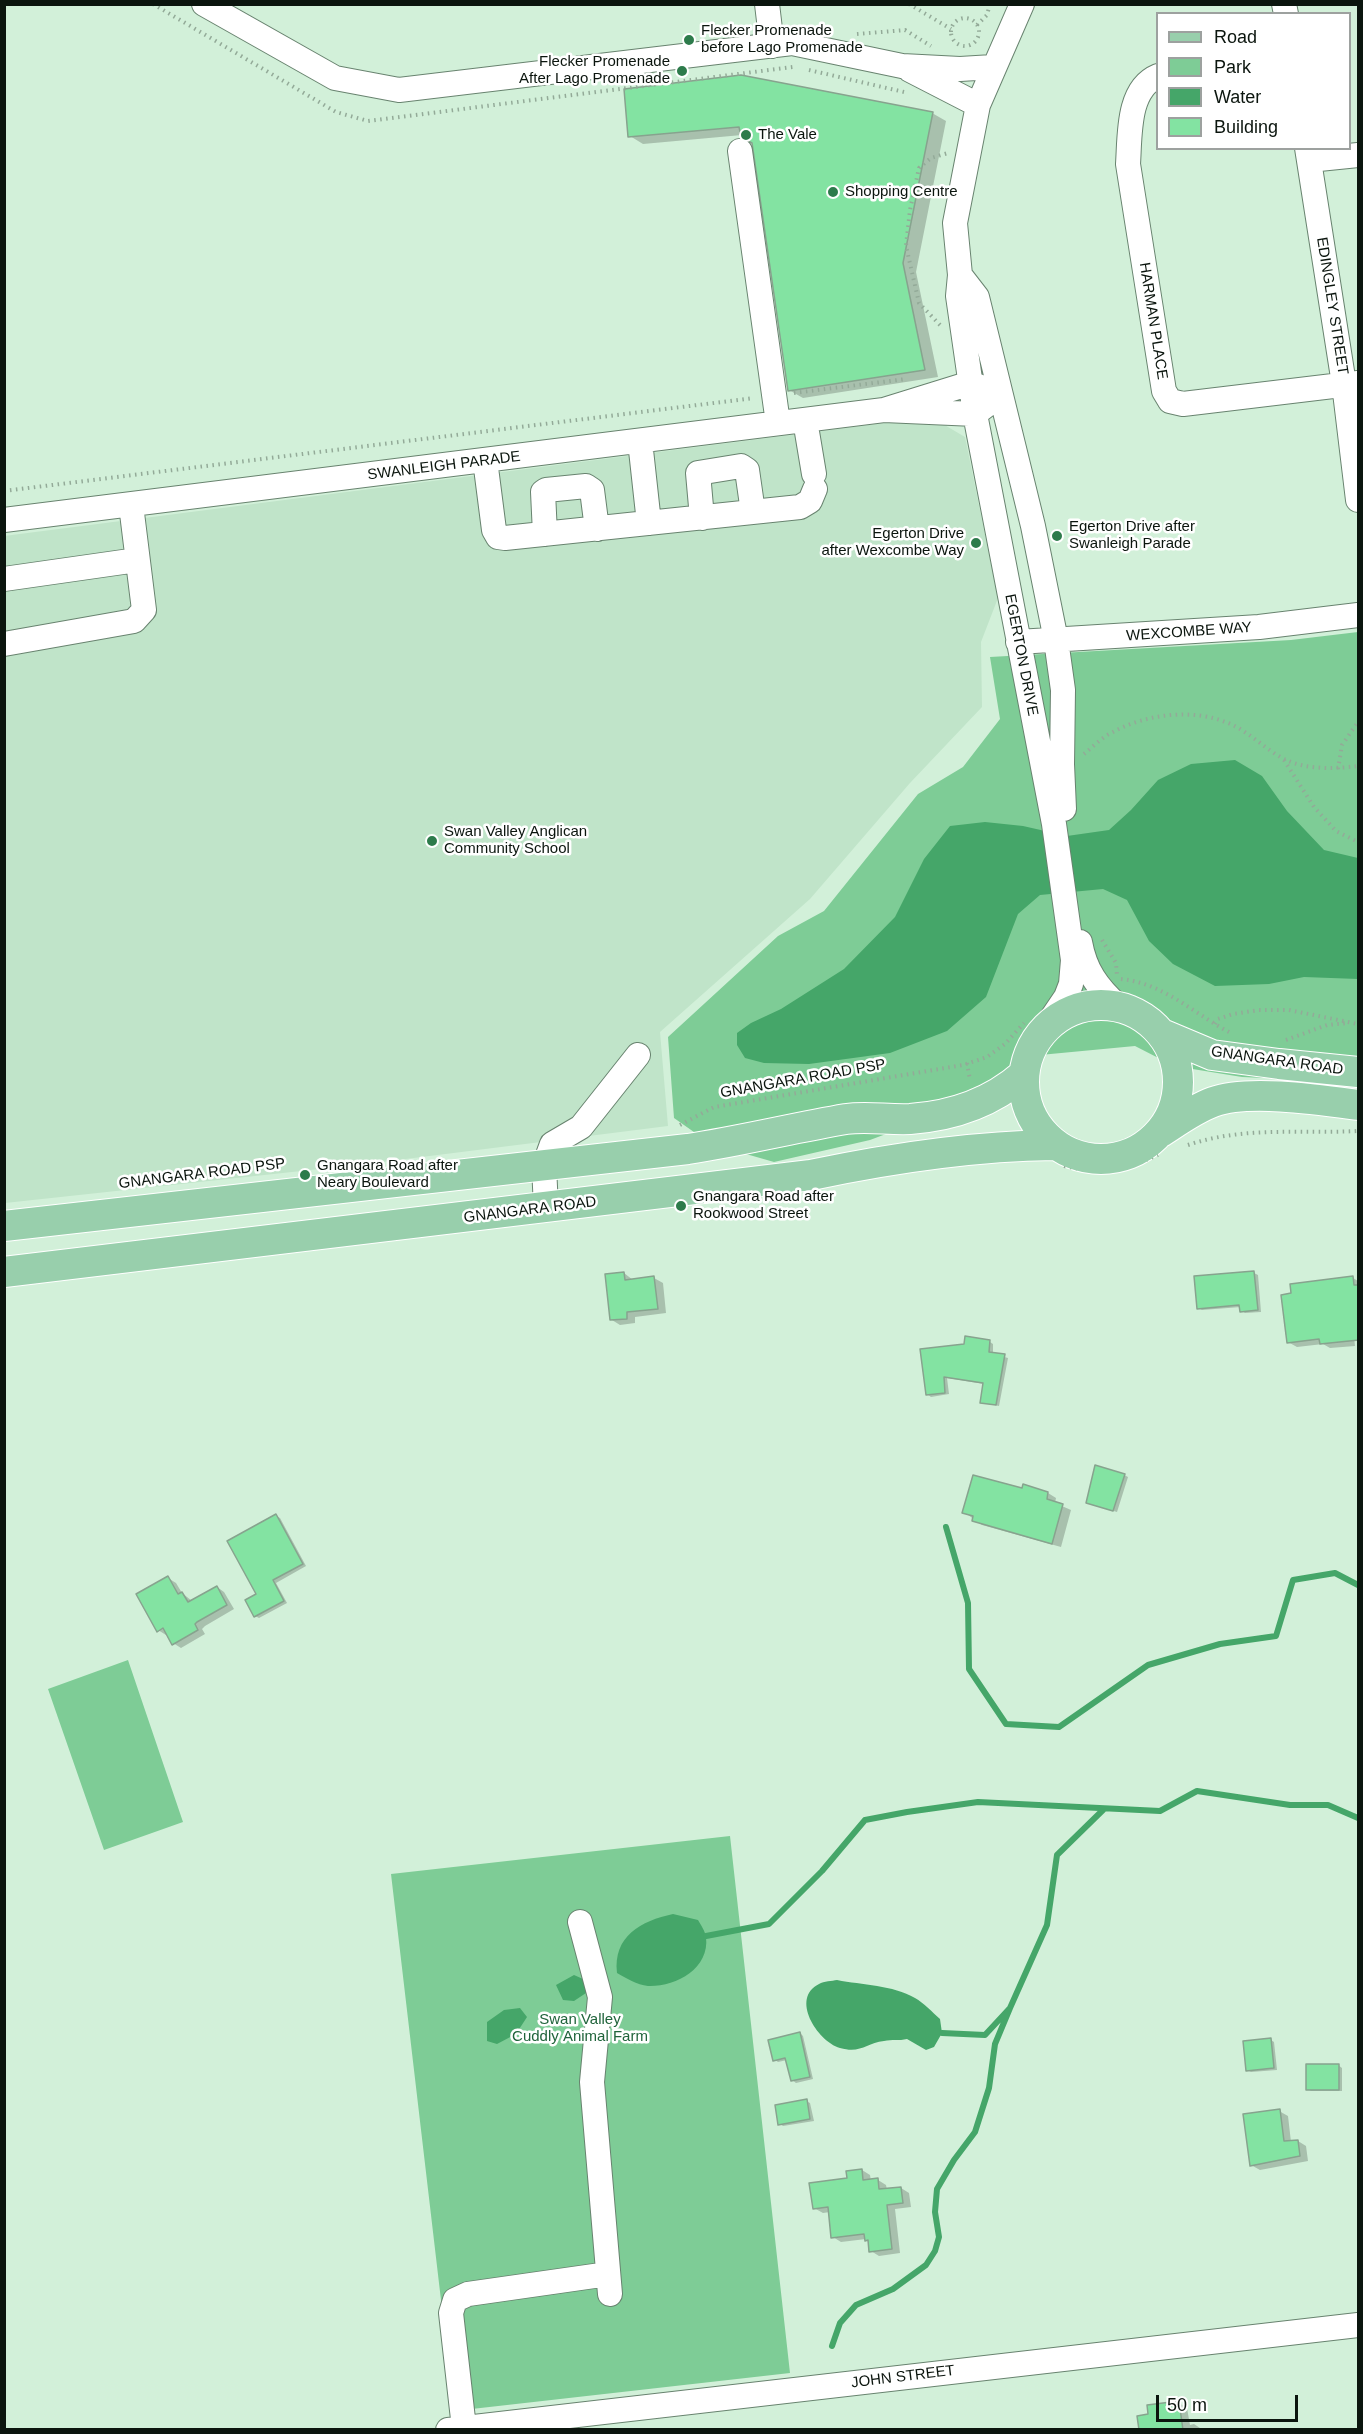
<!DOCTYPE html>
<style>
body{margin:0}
#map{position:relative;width:1363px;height:2434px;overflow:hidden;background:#d2f0d9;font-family:Arial,sans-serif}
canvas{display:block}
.frame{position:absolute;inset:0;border:6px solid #0b150e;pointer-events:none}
.legend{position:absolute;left:1156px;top:12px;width:195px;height:138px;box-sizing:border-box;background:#fff;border:2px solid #9da19f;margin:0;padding:8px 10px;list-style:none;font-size:18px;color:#0b150e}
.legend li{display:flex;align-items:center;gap:12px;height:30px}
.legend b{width:30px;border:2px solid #9da19f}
.scale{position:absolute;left:1156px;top:2395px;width:142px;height:27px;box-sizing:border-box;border:3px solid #0b150e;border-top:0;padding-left:8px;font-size:18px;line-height:21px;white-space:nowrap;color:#0b150e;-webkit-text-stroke:4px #fff;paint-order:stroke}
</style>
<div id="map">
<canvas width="1363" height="2434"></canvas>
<div class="frame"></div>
<ul class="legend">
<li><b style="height:8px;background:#98cfac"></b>Road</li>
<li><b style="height:16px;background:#7ecc96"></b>Park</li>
<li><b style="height:16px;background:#45a669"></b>Water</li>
<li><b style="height:16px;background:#83e3a2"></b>Building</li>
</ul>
<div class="scale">50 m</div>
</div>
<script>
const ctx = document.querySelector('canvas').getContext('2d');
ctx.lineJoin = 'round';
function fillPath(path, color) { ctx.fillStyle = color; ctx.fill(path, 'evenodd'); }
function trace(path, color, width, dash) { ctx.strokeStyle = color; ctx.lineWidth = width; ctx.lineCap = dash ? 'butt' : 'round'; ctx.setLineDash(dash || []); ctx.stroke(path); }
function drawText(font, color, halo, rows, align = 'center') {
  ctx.font = font + ' Arial,sans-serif'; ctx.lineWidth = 5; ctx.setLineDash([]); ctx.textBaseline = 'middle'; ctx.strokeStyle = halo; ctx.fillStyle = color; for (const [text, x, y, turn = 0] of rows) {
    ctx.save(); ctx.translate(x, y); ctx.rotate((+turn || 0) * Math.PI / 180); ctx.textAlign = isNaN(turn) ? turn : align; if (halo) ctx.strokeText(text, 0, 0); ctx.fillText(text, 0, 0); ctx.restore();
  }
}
const built = new Path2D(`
 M931 417 965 437 998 598 981 642 982 707 910 783 810 899 660 1032 668 1126 366 1164 5 1203 4 536Z`);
const green = new Path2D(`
 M1358 632V1082L1242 1077 1174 1066 1135 1046 1040 1055 1023 1075 939 1114 870 1140 774 1162 711 1144 674 1118 668 1037 778 936 824 911 918 794 963 767 1000 719 990 657 1291 640Z
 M128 1660 183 1822 104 1850 48 1689Z
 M730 1836 790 2373 454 2411 391 1874Z`);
const water = new Path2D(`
 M1235 760 1262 776 1287 811 1324 850 1358 858V979L1304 977 1269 984 1215 986 1173 964 1149 941 1127 900 1103 889 1040 895 1018 914 986 997 947 1031 890 1053 809 1064 764 1063 745 1058 737 1045V1033L751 1023 781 1009 844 969 895 917 924 859 950 826 985 822 1023 826 1067 836 1109 830 1131 810 1158 780 1191 764Z
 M673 1914 698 1920C701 1925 705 1931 706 1937 710 1969 675 1987 648 1986 637 1985 626 1978 617 1973 613 1936 641 1921 673 1914Z
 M574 1975 583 1979 586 1993 574 2001 563 2000 556 1985Z
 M837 1980C862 1985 893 1985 915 1998 924 2003 932 2012 940 2019L942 2033 934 2047 926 2050 907 2039C899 2041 892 2039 884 2041 866 2043 861 2054 840 2048 817 2041 790 1998 819 1984 824 1981 832 1981 837 1980Z
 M520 2008 527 2017 516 2034 497 2044 487 2041V2022L504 2010Z`);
const shadow = new Path2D(`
 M626 91 932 113 946 121 916 272 938 377 803 398 789 390 753 143 742 135 643 144 630 136Z
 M624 1273 633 1280 654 1278 663 1283 666 1313 635 1317V1323L620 1325 612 1320Z
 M1254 1273 1258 1275 1261 1312 1245 1313 1242 1311 1241 1307 1202 1310 1198 1308Z
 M1353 1278 1358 1281V1328H1353L1355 1346 1330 1348 1323 1344 1297 1347 1288 1342Z
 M990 1342 993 1344V1354L1008 1358 999 1406 981 1402 984 1384 947 1378 949 1394 931 1397 927 1394 922 1350Z
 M1124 1475 1128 1477 1117 1512 1091 1504Z
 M1024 1486 1048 1493 1056 1498 1055 1503 1071 1510 1061 1547 982 1525 964 1512 1023 1490Z
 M276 1516 280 1518 306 1566 276 1583 287 1603 259 1618 255 1616 258 1595Z
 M168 1578 176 1583 182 1593 192 1601 217 1587 224 1592 234 1609 205 1626 202 1629 205 1634 181 1648 173 1643 168 1634 166 1635 158 1630Z
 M800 2033 803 2036 813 2079 796 2083 792 2080 787 2060 778 2062 775 2060Z
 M1271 2040 1274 2042 1277 2070 1251 2072 1247 2070Z
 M1338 2065 1342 2068V2091H1311L1308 2089Z
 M806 2101 810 2103 814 2121 783 2126 780 2124Z
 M1279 2111 1288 2116 1291 2142 1298 2141 1306 2146 1308 2161 1260 2170 1251 2165Z
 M862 2170 870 2175 871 2181 878 2180 886 2185 887 2190 901 2188 909 2193 911 2207 895 2209 900 2253 879 2256 871 2251 869 2242 866 2239 841 2242 833 2237 830 2212 823 2213 814 2208Z
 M1179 2403 1187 2408 1190 2425 1194 2424 1203 2430H1140L1150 2415Z`);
const stream = new Path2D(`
 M946 1527 968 1603 969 1669 1006 1724 1059 1727 1148 1665 1220 1644 1276 1636 1293 1580 1335 1573 1358 1585
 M706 1936 769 1924 822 1871 865 1820 907 1812 978 1802 1160 1811 1197 1791 1290 1805H1328L1358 1818
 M942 2033 985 2035 1010 2008 1047 1925 1057 1855 1103 1810
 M832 2346 840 2323 856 2305 893 2289 926 2265 935 2251 939 2237 935 2212 937 2189 954 2160 975 2132 989 2088 995 2044 1010 2008`);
const building = new Path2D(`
 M741 75 933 112 903 263 925 370 788 391 752 143 741 137 739 127 628 137 624 89Z
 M1254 1271 1258 1310 1240 1312 1239 1305 1197 1309 1194 1276Z
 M624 1272 625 1280 654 1276 658 1309 627 1312V1319L610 1320 605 1274Z
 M1353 1276 1354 1285H1359V1340L1320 1344 1319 1339 1287 1343 1281 1295 1291 1293 1290 1284Z
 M965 1336 990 1340 989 1352 1005 1354 996 1405 980 1403 983 1383 944 1377 945 1393 926 1395 920 1349 964 1344Z
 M1095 1465 1125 1474 1113 1511 1086 1503Z
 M973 1475 1022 1488 1023 1484 1048 1492 1047 1499 1063 1504 1052 1544 972 1521 973 1516 962 1513Z
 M276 1514 303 1564 273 1580 284 1601 254 1617 245 1600 256 1594 227 1541Z
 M168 1576 178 1594 182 1592 188 1602 217 1586 227 1605 197 1622 195 1624 198 1630 172 1645 163 1628 157 1632 136 1594Z
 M800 2032 810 2077 791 2081 785 2058 773 2061 768 2040Z
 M1271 2038 1274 2068 1246 2071 1243 2041Z
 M1306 2064H1339V2090H1306Z
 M807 2099 810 2119 778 2125 775 2105Z
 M1280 2109 1284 2141 1298 2140 1300 2156 1250 2166 1243 2114Z
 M862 2169 863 2180 878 2178 879 2189 901 2187 903 2203 887 2205 892 2249 869 2252 868 2240 865 2241 864 2234 831 2238 828 2207 813 2209 809 2183 847 2178 846 2171Z
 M1179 2401 1183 2430H1139L1137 2416 1148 2414 1147 2405Z`);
const path = new Path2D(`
 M153 4 336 112 368 121 793 67
 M909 4 951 29
 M951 32a14 14 0 1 1 28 0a14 14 0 1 1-28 0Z
 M977 25 987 15 990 4
 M857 34 905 30 931 46
 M809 70 904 92
 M940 325 919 303 906 246 910 210 919 168 931 158 948 153
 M794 393 906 379
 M4 491 754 398
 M1084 754C1093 747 1102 737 1113 732 1146 714 1193 708 1228 723 1248 731 1264 748 1282 758 1304 770 1334 769 1358 766
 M1284 760 1314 807 1336 831 1358 842
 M1338 769 1342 745 1358 722
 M1102 940 1116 963 1117 976
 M1121 979C1163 983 1193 1013 1229 1032
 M1215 1024 1218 1019 1233 1014 1259 1010H1289L1358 1024
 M1286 1040 1327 1025 1348 1023
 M967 1063 970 1080
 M680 1125 714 1107 963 1065 987 1057 1005 1044 1024 1023
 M1188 1145C1244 1126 1301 1134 1358 1131
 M1064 1166C1105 1175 1120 1171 1158 1155`);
const minor = new Path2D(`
 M204 4 335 78 399 90 792 43 902 66 960 69 993 67
 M767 4 772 46
 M1022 4 978 105 955 223 960 275 958 296 975 414 1054 824 1073 960 1071 984 1066 997 1045 1028
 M1284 4 1286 14
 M910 70 978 105
 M1158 76C1127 89 1130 136 1128 164L1164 391 1170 401 1183 404 1358 383
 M1307 148 1344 384 1358 500
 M740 151 778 423
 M1309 160 1358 155
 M960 275 977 297 1033 526 1056 640 1063 690 1062 764 1064 809
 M805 420 814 474
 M640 441 649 523
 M485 460 494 530 498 537 505 538 800 507 810 501 815 489
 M702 518 698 473 741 466 747 470 753 512
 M4 520 884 410 971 383 1000 395 975 414 884 410
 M545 534 543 492 546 490 586 486 592 490 597 529
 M4 579 137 560
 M1018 642 1259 627 1358 615
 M4 644 134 621 144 610 131 505
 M1080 942C1085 970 1097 987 1118 1006
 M546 1208 544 1166 552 1144 581 1127 638 1055
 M580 1922 600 1997 592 2082 610 2294
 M464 2428 451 2313 455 2300 468 2294 608 2274
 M448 2430 1358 2325`);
const major = new Path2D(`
 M1024 1082a77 77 0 1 1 154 0a77 77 0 1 1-154 0Z
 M1162 1034 1212 1055 1279 1064 1358 1072
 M1161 1132C1178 1121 1194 1109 1213 1102 1248 1089 1321 1100 1358 1105
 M4 1226 688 1149C741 1141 793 1128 846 1119 867 1116 888 1120 910 1119 952 1116 991 1103 1023 1075
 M4 1272 811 1175C892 1158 971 1146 1054 1145`);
const markers = [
 [689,40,6,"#2d7b4b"],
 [682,71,6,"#2d7b4b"],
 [746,135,6,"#2d7b4b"],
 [833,192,6,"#2d7b4b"],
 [1057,536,6,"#2d7b4b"],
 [976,543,6,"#2d7b4b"],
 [432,841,6,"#2d7b4b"],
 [305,1175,6,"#2d7b4b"],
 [681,1206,6,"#2d7b4b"]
];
const poiNames = [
 ["Flecker Promenade",701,31],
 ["before Lago Promenade",701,48],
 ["Flecker Promenade",670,62,"right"],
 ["After Lago Promenade",670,79,"right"],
 ["The Vale",758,135],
 ["Shopping Centre",845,192],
 ["Egerton Drive after",1069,527],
 ["Swanleigh Parade",1069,544],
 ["Egerton Drive",964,534,"right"],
 ["after Wexcombe Way",964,551,"right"],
 ["Swan Valley Anglican",444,832],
 ["Community School",444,849],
 ["Gnangara Road after",317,1166],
 ["Neary Boulevard",317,1183],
 ["Gnangara Road after",693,1197],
 ["Rookwood Street",693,1214]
];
const streetNames = [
 ["EDINGLEY STREET",1332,306,81],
 ["HARMAN PLACE",1153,321,81],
 ["SWANLEIGH PARADE",444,466,-7],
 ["WEXCOMBE WAY",1189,632,-4],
 ["EGERTON DRIVE",1021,655,79],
 ["GNANGARA ROAD",1277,1061,8],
 ["GNANGARA ROAD PSP",803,1079,-10],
 ["GNANGARA ROAD PSP",202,1174,-7],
 ["GNANGARA ROAD",530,1210,-7],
 ["JOHN STREET",903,2377,-7]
];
const parkNames = [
 ["Swan Valley",580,2020],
 ["Cuddly Animal Farm",580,2037]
];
fillPath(built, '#c0e4c9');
fillPath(green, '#7ecc96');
fillPath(water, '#45a669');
fillPath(shadow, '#0003');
trace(stream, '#45a669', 6);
fillPath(building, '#83e3a2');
trace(building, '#87a38e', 1.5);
trace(minor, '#68836f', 26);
trace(major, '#fff', 32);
trace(path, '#93aa98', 4, [1.5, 4.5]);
trace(minor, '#fff', 24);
trace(major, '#98cfac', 30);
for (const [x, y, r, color] of markers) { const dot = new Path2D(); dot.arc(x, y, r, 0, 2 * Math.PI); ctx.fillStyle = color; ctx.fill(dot); trace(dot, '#fff', 2); }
drawText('15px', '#0b150e', '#fff', poiNames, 'left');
drawText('15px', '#0b150e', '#fff', streetNames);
drawText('15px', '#20643b', '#fff', parkNames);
</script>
